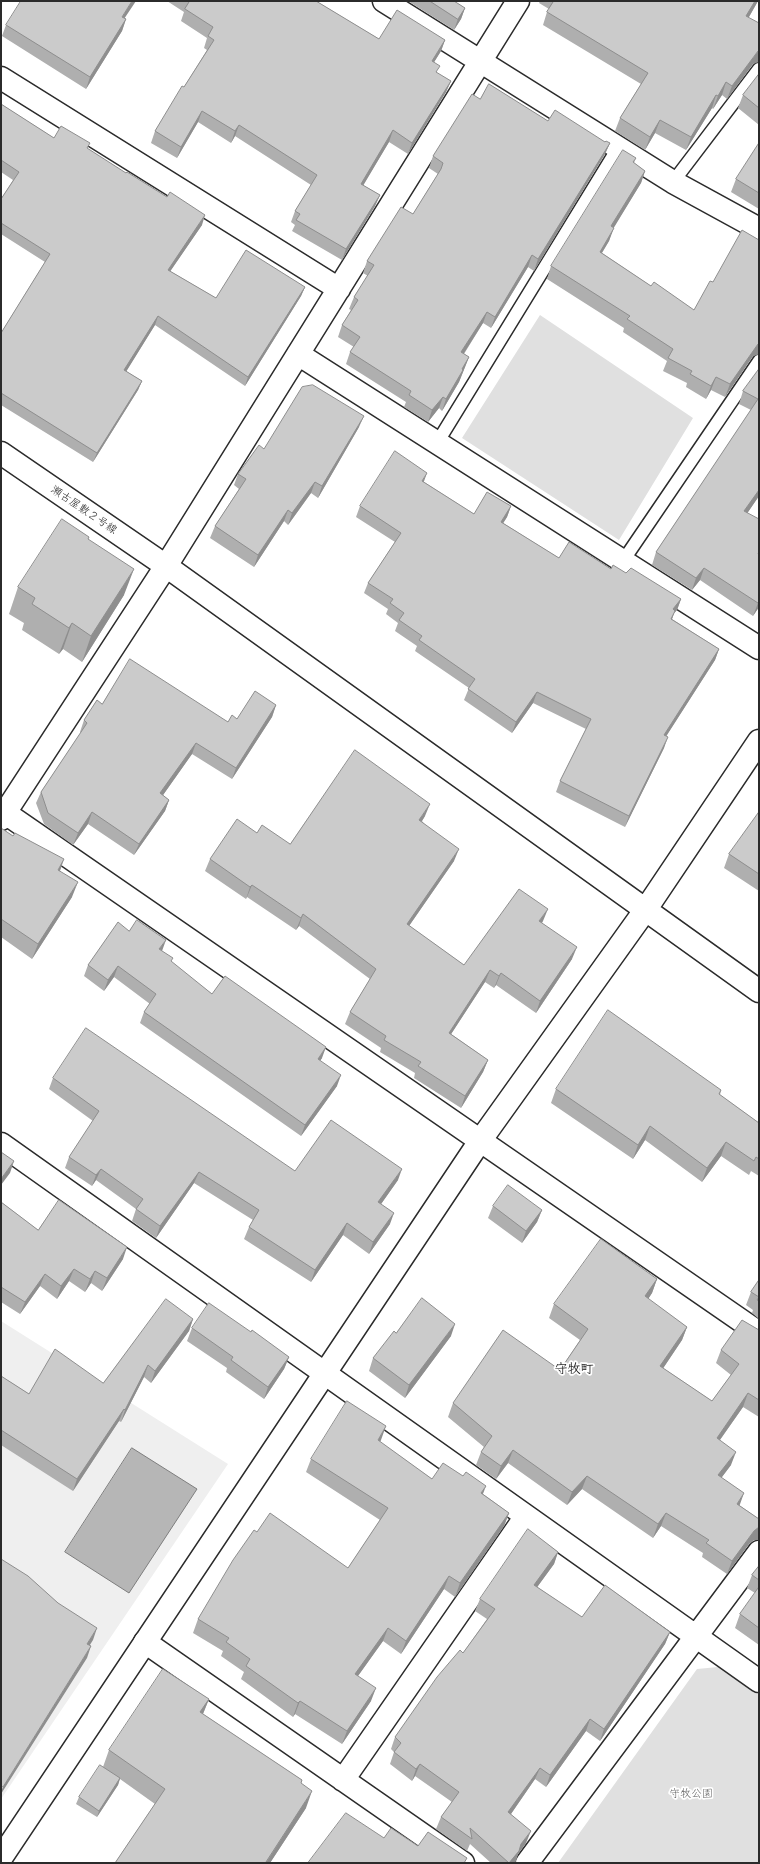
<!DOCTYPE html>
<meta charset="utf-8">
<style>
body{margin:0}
#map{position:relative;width:760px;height:1864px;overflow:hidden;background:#fff;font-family:"Comic Neue",sans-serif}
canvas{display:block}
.frame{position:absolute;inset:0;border:2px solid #2b2b2b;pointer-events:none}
</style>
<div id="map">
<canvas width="760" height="1864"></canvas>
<div class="frame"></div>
</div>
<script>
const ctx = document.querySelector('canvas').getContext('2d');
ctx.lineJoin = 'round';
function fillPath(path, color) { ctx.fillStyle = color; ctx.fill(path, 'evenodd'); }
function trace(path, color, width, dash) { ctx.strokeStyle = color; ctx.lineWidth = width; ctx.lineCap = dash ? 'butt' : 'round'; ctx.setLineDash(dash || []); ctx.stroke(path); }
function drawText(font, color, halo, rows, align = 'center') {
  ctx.font = font + ' "Comic Neue","Klee One",sans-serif'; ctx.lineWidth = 3.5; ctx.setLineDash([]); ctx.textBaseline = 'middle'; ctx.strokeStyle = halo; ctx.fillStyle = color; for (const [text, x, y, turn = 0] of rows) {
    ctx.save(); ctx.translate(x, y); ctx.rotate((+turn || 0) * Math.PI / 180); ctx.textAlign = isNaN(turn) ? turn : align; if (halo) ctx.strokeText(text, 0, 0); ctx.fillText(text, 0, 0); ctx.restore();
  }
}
const built = new Path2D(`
 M1 1321 228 1464 1 1799Z`);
const green = new Path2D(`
 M540 315 693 418 619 540 462 438Z
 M718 1667 759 1695V1863H558L697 1669Z`);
const water = new Path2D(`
 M132 1448 197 1489 129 1593 65 1552Z`);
const service = new Path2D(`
 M673 182 759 69
 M437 443 618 148
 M623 561 759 361`);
const minor = new Path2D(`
 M384 1 673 182 759 229
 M1 78 339 289
 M298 354 759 648
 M1 810 759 1333
 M1 819 166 566 518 1
 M1 1144 759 1681
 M145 1642 463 1863
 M343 1780 526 1516
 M527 1863 759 1552`);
const tertiary = new Path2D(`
 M1 453 166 566 759 991
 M1 1858 480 1141 646 909 759 741`);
const wall = new Path2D(`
 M167 1H316L379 39 445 40 441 51 434 62 437 73 451 81 446 92 408 154 389 142 363 185 380 195 375 206 342 260 292 231 295 225 291 222 295 211 311 185 235 136 231 143 198 122 177 158 151 143 155 131 184 87 207 50 204 48 207 38 181 21 184 12Z
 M408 1H454L465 8 461 19 454 30Z
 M540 1H758L749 17 753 64 727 99 722 95 713 109 712 108 686 150 655 133 645 150 615 131 620 118 641 84 543 25 547 12 549 9 539 3Z
 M124 18 126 19 122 31 86 89 2 36 6 25Z
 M759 74V125L738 108 743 95Z
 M480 99 548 121 605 142 610 143 605 154 534 271 528 267 491 328 483 323 464 354 469 357 459 382 442 411 439 408 428 422 404 407 406 402 346 364 350 352 354 347 338 337 342 325 351 310 349 309 354 297 368 276 363 273 367 261 413 214 438 174 429 168 433 156Z
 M1 104 54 138 88 149 202 225 170 271 216 298 305 287 301 296 245 386 155 325 126 371 142 381 138 390 93 462 1 405V333L45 262 1 234V199L13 180 1 172Z
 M759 143V209L731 192 736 179Z
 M636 158 634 163 645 171 641 183 613 228 609 241 602 253 651 286 694 310 713 282 759 240V354L753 356 725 397 711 390 706 399 686 387 687 383 663 371 667 361 623 332 624 328 547 279 551 266Z
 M759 369V496L747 513 759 607 753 616 700 580 692 590 652 565 656 552 751 410 739 404 743 391Z
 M359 427 318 498 311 493 288 525 284 521 254 567 210 538 215 526 239 489 234 485 238 474 264 449Z
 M424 482 474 514 511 506 507 517 503 523 559 558 611 569 626 573 681 599 677 610 674 613 672 619 719 649 715 660 666 736 664 748 625 827 556 792 560 781 586 729 533 703 512 733 464 700 469 688 415 651 417 646 395 631 398 623 386 614 388 609 364 593 368 583 395 542 356 517 360 506Z
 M89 537 88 539 124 595 82 662 63 649 59 654 22 630 24 623 9 614 18 587Z
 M102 704 228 722 276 705 272 717 232 779 192 754 163 795 169 800 165 811 134 855 88 824 73 845 44 824 36 803 41 792 81 733 80 732 84 720Z
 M759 812V891L724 868 729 854Z
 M425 816 422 821 454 861 409 926 464 965 543 921 542 923 572 959 536 1013 496 985 494 988 485 982 451 1034 488 1060 483 1072 461 1108 414 1078 415 1073 380 1052 381 1048 345 1024 350 1012 370 979 299 926 296 930 247 897 246 899 205 871 210 859 257 833 290 844Z
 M1 828 60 871 72 897 32 959 1 937Z
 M129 931 162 951 171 962 212 994 322 1058 320 1061 337 1086 301 1136 140 1023 144 1012 150 1004 114 977 104 991 84 976 88 965Z
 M53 1078 295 1171 398 1180 381 1204 390 1224 369 1254 343 1235 311 1282 244 1239 249 1227 253 1220 194 1183 156 1238 132 1221 136 1209 96 1180 92 1186 65 1168 69 1157 93 1121 49 1089Z
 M556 1089 721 1090 720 1095 759 1123V1176L751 1171 749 1175 721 1156 702 1182 645 1140 633 1159 551 1103Z
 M1 1202 38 1230 123 1259 102 1291 91 1283 85 1292 69 1281 57 1299 40 1286 20 1314 1 1302Z
 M493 1206 542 1210 537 1222 522 1243 488 1218Z
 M657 1279 652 1293 648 1299 687 1327 682 1340 663 1368 712 1401 731 1375 716 1363 721 1350 759 1330V1417L743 1407 720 1440 731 1465 721 1478 739 1505 759 1519V1540H754L749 1544 727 1574 702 1557 703 1553 661 1526 653 1538 582 1489 567 1505 508 1463 496 1479 476 1465 481 1452 484 1447 448 1417 453 1403 560 1370 580 1340 549 1318 554 1304Z
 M759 1280V1319L752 1313 753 1310 746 1305 751 1292Z
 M193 1319 189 1331 151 1383 144 1377 121 1422 119 1421 73 1491 1 1445V1376L29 1394 103 1383Z
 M192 1328 251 1332 289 1357 284 1369 264 1399 226 1372 227 1368 187 1341Z
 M396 1333 451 1336 405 1398 369 1371 373 1358Z
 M381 1440 380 1442 432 1479 483 1494 509 1513 504 1526 455 1597 444 1589 401 1654 383 1641 358 1676 371 1701 342 1744 295 1714 293 1717 241 1679 244 1672 221 1656 223 1651 193 1633 198 1619 348 1568 380 1520 306 1472 311 1459Z
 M558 1552 554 1564 537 1587 582 1617 670 1632 665 1644 600 1741 586 1731 546 1787 535 1779 511 1814 526 1843 518 1854 515 1863H491L470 1844 467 1851 436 1829 441 1817 452 1802 415 1776 412 1781 390 1764 394 1752 391 1749 395 1737 463 1653 487 1619 475 1611 480 1599Z
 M759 1566V1645L735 1628 740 1614 755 1593 747 1588 752 1575Z
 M209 1699 203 1714 302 1780 301 1783 306 1808 270 1863H115L155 1804 120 1779 118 1785 97 1817 76 1804 79 1797 103 1767 109 1750Z`);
const shadedWall = new Path2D(`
 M132 1H136L118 28 122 17Z
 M755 1H758L742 29 746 16Z
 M465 8 461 19 454 30 458 19Z
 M126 19 122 31 86 89 90 77Z
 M445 40 441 51 428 72 432 61Z
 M758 51H759V62L753 64 727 99 732 86Z
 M451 81 446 92 408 154 412 143Z
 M726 82 722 95 713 109 718 96Z
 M716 95 712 108 686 150 691 137Z
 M202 111 198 122 177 158 181 147Z
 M660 120 655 133 645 150 650 137Z
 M239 125 235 136 231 143 235 131Z
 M393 130 389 142 357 196 361 184Z
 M610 143 605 154 534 271 538 259Z
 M645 171 641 183 607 239 611 226Z
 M380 195 375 206 342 260 346 249Z
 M205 215 202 225 165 279 168 270Z
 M614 228 609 241 595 264 600 252Z
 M532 255 528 267 491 328 495 317Z
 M305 287 301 296 245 386 248 377Z
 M487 312 483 323 457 364 461 352Z
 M158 316 155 325 121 380 124 370Z
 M759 343V354L753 356 725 397 730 384 758 344Z
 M469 357 459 382 442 411 446 399 462 369Z
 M716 377 711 390 706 399 711 386Z
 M142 381 138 390 93 462 97 453Z
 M443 397 439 408 428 422 432 410Z
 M364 416 359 427 318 498 322 486Z
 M427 473 423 484 422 481Z
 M315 482 311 493 288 525 292 513Z
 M759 490V496L740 524 744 511Z
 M511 506 507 517 497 533 501 522Z
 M288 510 284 521 254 567 258 555Z
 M704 568 700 580 692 590 696 578Z
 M134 569 124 595 82 662 91 636Z
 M681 599 677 610 674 613 671 622 667 629 673 609Z
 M759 601V607L753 616 758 603Z
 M72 623 63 649 59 654 69 628Z
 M719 649 715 660 660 746 664 735Z
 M537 692 533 703 512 733 516 722Z
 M276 705 272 717 232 779 236 768Z
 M668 737 664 748 625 827 629 816Z
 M196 743 192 754 156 805 160 793Z
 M169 800 165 811 134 855 139 844Z
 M430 804 425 816 415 832 419 820Z
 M92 812 88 824 73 845 78 833Z
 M459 849 454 861 402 936 407 924Z
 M64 859 59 874 58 870Z
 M78 882 72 897 32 959 38 944Z
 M252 885 247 897 246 899 250 887Z
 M548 909 543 921 535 933 539 921Z
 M303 914 299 926 296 930 301 918Z
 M166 940 162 951 159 949Z
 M577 947 572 959 536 1013 540 1001Z
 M118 966 114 977 104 991 108 980Z
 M490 970 485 982 444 1045 449 1033Z
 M501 973 496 985 494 988 499 976Z
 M326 1047 322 1058 314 1070 318 1059Z
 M488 1060 483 1072 461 1108 465 1096Z
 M341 1075 337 1086 301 1136 305 1125Z
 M650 1126 645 1140 633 1159 638 1145Z
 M726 1142 721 1156 702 1182 707 1168Z
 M14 1161 10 1173 1 1185V1179Z
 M101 1169 96 1180 92 1186 96 1175Z
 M402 1169 398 1180 374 1214 378 1202Z
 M199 1172 194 1183 156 1238 160 1226Z
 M542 1210 537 1222 522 1243 526 1231Z
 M394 1213 390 1224 369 1254 373 1242Z
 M347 1223 343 1235 311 1282 315 1270Z
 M127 1247 123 1259 102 1291 107 1278Z
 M74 1269 69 1281 57 1299 61 1286Z
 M95 1271 91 1283 85 1292 90 1279Z
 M45 1274 40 1286 20 1314 25 1302Z
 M657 1279 652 1293 641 1310 645 1296Z
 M193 1319 189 1331 151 1383 155 1371Z
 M455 1324 451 1336 405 1398 409 1385Z
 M687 1327 682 1340 656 1379 660 1366Z
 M289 1357 284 1369 264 1399 268 1387Z
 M148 1365 144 1377 121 1422 125 1410Z
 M748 1393 743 1407 712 1451 717 1438Z
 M124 1409 119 1421 73 1491 77 1479Z
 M386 1426 381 1440 373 1453 378 1440Z
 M513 1450 508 1463 496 1479 501 1466Z
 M736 1452 731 1465 713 1489 718 1475Z
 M587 1476 582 1489 567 1505 572 1492Z
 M486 1486 481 1499V1493Z
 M744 1493 739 1507 737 1504Z
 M509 1513 504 1526 455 1597 460 1583Z
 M666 1513 661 1526 653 1538 658 1524Z
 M759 1527V1540H754L749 1544 727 1574 732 1561 754 1531Z
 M558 1552 554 1564 530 1597 534 1585Z
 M449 1576 444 1589 401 1654 406 1641Z
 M97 1628 93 1640 83 1656 87 1644Z
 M388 1628 383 1641 350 1687 355 1674Z
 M670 1632 665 1644 600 1741 604 1729Z
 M91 1646 87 1658 1 1794V1791L3 1787Z
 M376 1688 371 1701 342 1744 347 1731Z
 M209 1699 202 1716 200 1712Z
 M300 1701 295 1714 293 1717 298 1703Z
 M590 1719 586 1731 546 1787 550 1775Z
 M420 1764 415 1776 412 1781 416 1769Z
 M540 1768 535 1779 504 1824 508 1812Z
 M120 1778 118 1785 97 1817 99 1811Z
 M312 1791 306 1808 270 1863H266Z
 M531 1831 526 1843 518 1854 515 1863H509L521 1844Z`);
const building = new Path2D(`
 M21 1H132L122 17 126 19 90 77 6 25Z
 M190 1H316L379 39 397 10 445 40 432 61 440 66 436 72 451 81 412 143 393 130 361 184 380 195 346 249 296 220 300 214 295 211 317 175 239 125 235 131 202 111 181 147 155 131 182 86 184 87 214 40 208 36 213 27 185 9Z
 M430 1H454L465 8 458 19Z
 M554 1H755L746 16 759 23V51H758L732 86 726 82 718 96 716 95 691 137 660 120 650 137 620 118 648 73 547 12Z
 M759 74V108L743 95Z
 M489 84 548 121 555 110 605 142 606 141 610 143 538 259 532 255 495 317 487 312 461 352 469 357 462 369 463 370 446 399 443 397 432 410 409 395 411 391 350 352 360 337 342 325 358 300 354 297 374 265 367 261 401 207 413 214 441 169 443 163 433 156 472 94 480 99Z
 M1 104 54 138 61 126 90 143 87 148 126 173 127 172 167 197 170 192 205 215 168 270 216 298 246 250 305 287 248 377 158 316 124 370 142 381 97 453 1 393V333L50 254 1 223V199L19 172 1 160Z
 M759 143V193L736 179Z
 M623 150 636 158 633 162 645 171 611 226 614 228 600 252 651 286 654 282 694 310 710 281 713 282 742 230 759 240V343L758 344 730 384 716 377 711 386 690 374 692 371 668 358 673 349 627 319 630 316 551 266Z
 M759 369V490L744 511 759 519V552L758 554H759V601L758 603 704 568 696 578 656 552 758 399 743 391Z
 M313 385 364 416 322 486 315 482 292 513 288 510 258 555 215 526 246 479 238 474 259 445 264 449 302 387Z
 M395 451 427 473 422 481 474 514 487 492 511 506 501 522 559 558 569 542 611 569 613 565 626 573 631 568 681 599 673 609 675 611 671 619 719 649 664 735 668 737 629 816 560 781 591 719 537 692 516 722 468 689 475 679 419 640 422 636 399 620 404 613 390 603 393 599 368 583 401 533 360 506Z
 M62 519 89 537 88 539 134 569 91 636 72 623 69 628 32 604 35 598 18 587Z
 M130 659 228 722 232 715 237 719 255 691 276 705 236 768 196 743 160 793 169 800 139 844 92 812 78 833 48 813 41 792 87 723 84 720 97 700 102 704Z
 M355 750 430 804 419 820 459 849 407 924 464 965 519 889 548 909 539 921 577 947 540 1001 501 973 499 976 490 970 449 1033 488 1060 465 1096 418 1066 421 1062 384 1040 386 1036 350 1012 376 969 303 914 301 918 252 885 250 887 210 859 237 819 257 833 262 825 290 844Z
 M759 812V874L729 854Z
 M1 828 13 836 15 833 64 859 58 870 78 882 38 944 1 919Z
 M137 920 166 940 159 949 173 958 171 961 212 994 225 976 326 1047 318 1059 341 1075 305 1125 144 1012 156 994 118 966 108 980 88 965 118 922 129 931Z
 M608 1010 721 1090 719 1094 759 1123V1159L756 1157 754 1161 726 1142 707 1168 650 1126 638 1145 556 1089Z
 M86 1028 295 1171 331 1120 402 1169 378 1202 394 1213 373 1242 347 1223 315 1270 249 1227 259 1210 199 1172 160 1226 136 1209 143 1199 101 1169 96 1175 69 1157 99 1111 53 1078Z
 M1 1152 14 1161 1 1179Z
 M508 1185 542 1210 526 1231 493 1206Z
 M59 1200 127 1247 107 1278 95 1271 90 1279 74 1269 61 1286 45 1274 25 1302 1 1287V1202L38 1230Z
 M601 1239 657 1279 645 1296 687 1327 660 1366 712 1401 739 1364 721 1350 742 1320 759 1330V1400L748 1393 717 1438 736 1452 718 1475 744 1493 737 1504 759 1519V1527L754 1531 732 1561 706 1543 709 1540 666 1513 658 1524 587 1476 572 1492 513 1450 501 1466 481 1452 492 1436 453 1403 503 1330 560 1370 588 1329 554 1304Z
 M759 1280V1301L757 1300 759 1297 751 1292Z
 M422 1298 455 1324 409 1385 373 1358 394 1331 396 1333Z
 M166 1299 193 1319 155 1371 148 1365 125 1410 124 1409 77 1479 1 1430V1376L29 1394 55 1349 103 1383Z
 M209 1303 251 1332 252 1330 289 1357 268 1387 231 1360 233 1357 192 1328Z
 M347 1401 386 1426 378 1440 432 1479 443 1463 463 1476 466 1472 486 1486 481 1493 509 1513 460 1583 449 1576 406 1641 388 1628 355 1674 376 1688 347 1731 300 1701 298 1703 246 1666 250 1659 226 1642 229 1638 198 1619 233 1560 254 1530 257 1532 270 1513 348 1568 388 1508 311 1459Z
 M528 1529 558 1552 534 1585 582 1617 605 1585 670 1632 604 1729 590 1719 550 1775 540 1768 508 1812 531 1831 521 1844 519 1851 509 1863 470 1828 472 1839 441 1817 459 1792 420 1764 416 1769 394 1752 401 1743 395 1737 437 1677 460 1650 463 1653 495 1609 480 1599Z
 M1 1559 28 1576 58 1603 97 1628 87 1644 91 1646 3 1787 1 1786Z
 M759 1566V1580L752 1575Z
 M759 1587V1628L740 1614Z
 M163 1669 209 1699 200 1712 302 1780 301 1783 312 1791 266 1862 268 1863H115L165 1789 109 1750Z
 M100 1765 120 1778 99 1811 79 1797Z
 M346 1813 384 1838 391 1828 418 1846 428 1832 467 1858 464 1863H308Z`);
const streetNames = [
 ["瀬古屋敷２号線",84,510,34]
];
const parkNames = [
 ["守牧公園",691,1794]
];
const quarterNames = [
 ["守牧町",574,1369]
];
fillPath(built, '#efefef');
fillPath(green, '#e0e0e0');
fillPath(water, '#b6b6b6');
trace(water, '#7e7e7e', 1);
trace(service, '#2b2b2b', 15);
trace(minor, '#2b2b2b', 25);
trace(tertiary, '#2b2b2b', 25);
trace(service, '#fff', 12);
trace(minor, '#fff', 22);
trace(tertiary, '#fff', 22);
fillPath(wall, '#afafaf');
fillPath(shadedWall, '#8e8e8e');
fillPath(building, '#cbcbcb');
trace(building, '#8e8e8e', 1);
drawText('11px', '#2b2b2b', '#fff', streetNames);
drawText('11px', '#585858', '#fff', parkNames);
drawText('bold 13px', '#2b2b2b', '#fff', quarterNames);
</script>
